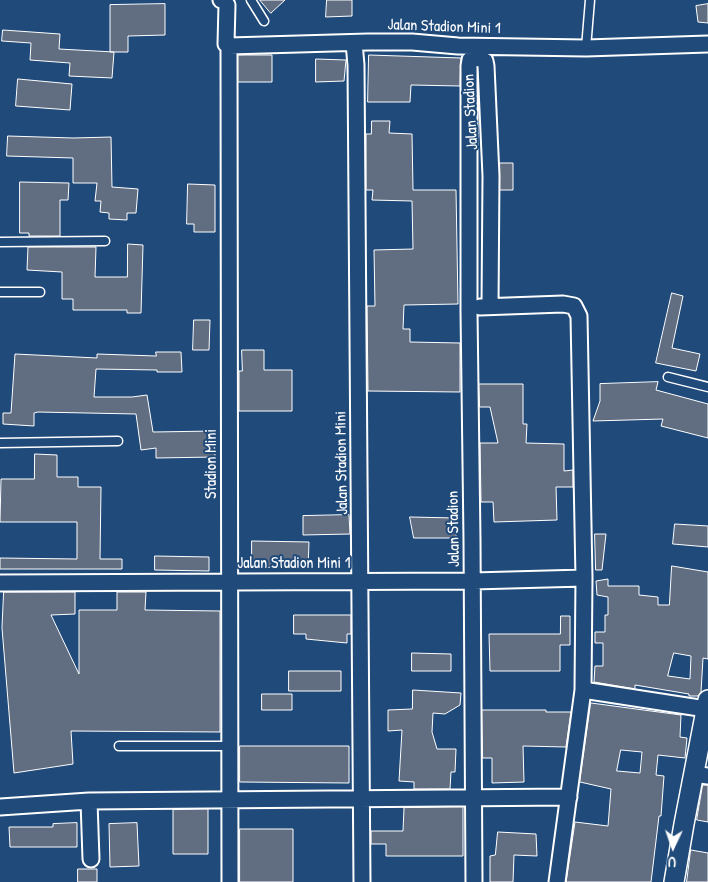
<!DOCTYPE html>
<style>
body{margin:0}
#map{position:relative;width:708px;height:882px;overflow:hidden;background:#1f4a7a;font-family:"Patrick Hand",sans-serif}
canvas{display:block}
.north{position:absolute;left:648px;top:822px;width:50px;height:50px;-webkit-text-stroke:4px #1f4a7a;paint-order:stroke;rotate:183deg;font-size:14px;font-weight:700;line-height:20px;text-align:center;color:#fff}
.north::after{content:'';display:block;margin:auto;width:18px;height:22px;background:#fff;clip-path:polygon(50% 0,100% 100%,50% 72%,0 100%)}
</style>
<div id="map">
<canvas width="708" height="882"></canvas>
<div class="north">U</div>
</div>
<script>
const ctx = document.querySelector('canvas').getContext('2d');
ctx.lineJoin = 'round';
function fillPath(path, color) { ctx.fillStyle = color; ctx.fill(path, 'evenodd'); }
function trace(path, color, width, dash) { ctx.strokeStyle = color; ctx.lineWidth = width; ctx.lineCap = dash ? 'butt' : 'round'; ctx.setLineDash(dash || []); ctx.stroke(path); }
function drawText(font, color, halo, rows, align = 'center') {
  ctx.font = font + ' "Patrick Hand",sans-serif'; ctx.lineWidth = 4; ctx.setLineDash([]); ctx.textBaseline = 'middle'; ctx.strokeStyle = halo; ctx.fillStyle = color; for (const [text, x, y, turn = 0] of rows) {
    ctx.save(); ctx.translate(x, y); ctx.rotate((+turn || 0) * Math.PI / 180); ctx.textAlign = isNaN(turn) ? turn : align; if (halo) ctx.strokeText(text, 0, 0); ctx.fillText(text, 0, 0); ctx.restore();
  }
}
const building = new Path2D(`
 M260 0H285L271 13Z
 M327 0H352V16L326 17Z
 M165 4V35L128 36V52H110V5Z
 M708 4V23L698 22 696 6Z
 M3 30 60 34 59 49 114 52 112 78 69 76 70 63 30 60 31 43 2 41Z
 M238 55H272V82H238Z
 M369 55 461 58 460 86 411 85 410 102H368Z
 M316 59 346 60 344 81 316 82Z
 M18 79 72 84 70 110 16 106Z
 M372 121H390L389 133 412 134 413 190H456L458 304 404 305 403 329H410V342L460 343V392L368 391 367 306H375L374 250 413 249 412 201 372 200 373 190H366V134H371Z
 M8 136 73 138 111 137 112 187 138 189 136 213H127V220L109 219V213L100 212 101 201H95L97 183H73V158L7 156Z
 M500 163H513V190H500Z
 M20 182 69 183 68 200H60V236H29V233H20Z
 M188 184 215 185V232H194V224H187Z
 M128 244 143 245 141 313H127V310H73V299H62V272L27 270 28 247H96L95 277H127Z
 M672 293 683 296 672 348 700 354 696 371 656 363Z
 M194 320H210L209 350H193Z
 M242 350H264V370H292V411H239V371H242Z
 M156 352H181L182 372H157V370L96 369 94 397H132L147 395 153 432 214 431 215 457 156 458V448L141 450 136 414 38 412 34 413V426L3 424V413H11L15 354 97 358V354L156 356Z
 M658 382 656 390 708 404V438L661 426 663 419 593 421 600 401V384Z
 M479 384H523V424H527L526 443 564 444V471L573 470V487H556L557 520 494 522 493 502H481L480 443H498L490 407H480Z
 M35 454 57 455V477H78V487H101L100 559H122V569H0V558L77 559V522H0L1 479H34Z
 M349 515 350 534 303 535V516Z
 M410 517 456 518V538H414Z
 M675 524 708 526V547L673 544Z
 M595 534H606L602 570H596Z
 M252 541 309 542 308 568 252 567Z
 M155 556 209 557V571L155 570Z
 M672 566 708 572V659L703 658 701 692 698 696H689V694L635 685V689L594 682 595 666H603V643H595V632H605V615H608V597L597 595 596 581 608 579V586H639V595L658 597V605H669ZM674 653 691 656 690 679 668 676Z
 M4 592H75V614L51 615 79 674V610H117V592H146L145 610 220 611V732L71 731 73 764 14 773 2 628Z
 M294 615H351V634H347V643L306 639V634H294Z
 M561 616H570V645H560V671H490L489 634H560Z
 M412 653 451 654V671H412Z
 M289 671H341V691H289Z
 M413 690 461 693 460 705 445 714 433 713 432 732 437 749H456L455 772H451L450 789H414V782L399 781 402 730 388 731V710L412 709Z
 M262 694H292V710H262Z
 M591 703 681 715 680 737 687 738 685 758 658 755 656 775 664 776 661 816H659L651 882H566L575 822 608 826 611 789 580 782ZM621 750 642 752 640 773 617 771Z
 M482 710H546V712H571L566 747 523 746 524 782 492 783V758H483Z
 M240 746H349V783L240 782Z
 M703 785H708V822L697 820Z
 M463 807V856H386V844H371V831H403L404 808Z
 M208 809V854H173V810Z
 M77 823V847H10L9 827H53V824Z
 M137 823 139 866 110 867 109 824Z
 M240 829H293V882H240Z
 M498 832 536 834 537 856 514 855 513 882H490V856L495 855Z
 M691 850 708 853V882H687Z
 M78 869H97V882H78Z`);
const service = new Path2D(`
 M251 0 264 21
 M586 48 590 0
 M0 242 105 241
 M0 292H40
 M668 377 708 387
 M0 443 118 441
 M119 746H230`);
const minor = new Path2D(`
 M221 0 224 1 227 5 226 44 229 46 368 42H412L458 46 586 48 708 44
 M354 43 356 65 362 882
 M229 46 230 882
 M480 307 563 304 574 306 579 316 584 578 583 690 557 882
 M0 583 473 581 584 578
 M583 690 706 709
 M694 774 708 776
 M89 801 91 859
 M0 807 89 801 569 797
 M474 882 472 540 469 311V66L470 60 477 58 485 61 486 66 491 176 490 306`);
const tertiary = new Path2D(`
 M674 882 684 824 708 700`);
const streetNames = [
 ["Jalan Stadion Mini 1",444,27,2],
 ["Jalan Stadion",471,112,-93],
 ["Jalan Stadion Mini",342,463,-91],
 ["Stadion Mini",212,464,-90],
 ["Jalan Stadion",454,529,-91],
 ["Jalan Stadion Mini 1",294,564]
];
fillPath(building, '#616d81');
trace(building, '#fff', 1);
trace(service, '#fff', 11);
trace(minor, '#fff', 19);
trace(tertiary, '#fff', 22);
trace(service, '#1f4a7a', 8);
trace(minor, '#1f4a7a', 15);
trace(tertiary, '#1f4a7a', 19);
drawText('16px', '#fff', '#1f4a7a', streetNames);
</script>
